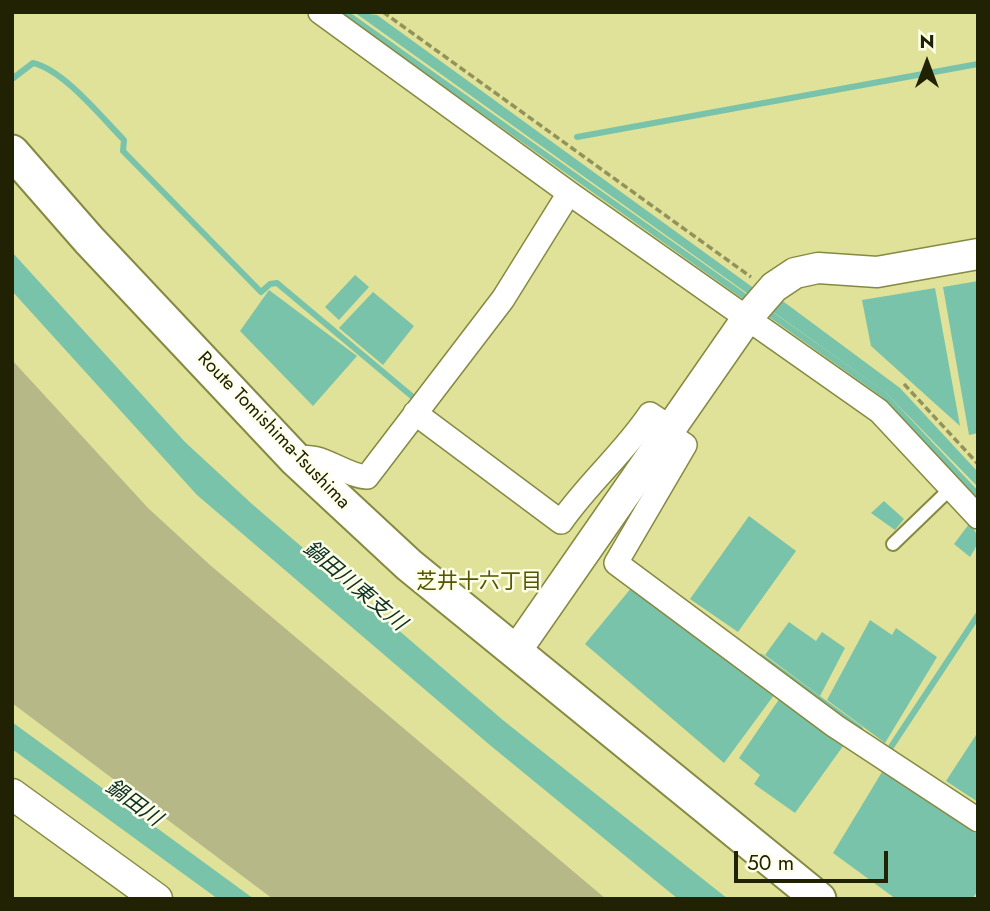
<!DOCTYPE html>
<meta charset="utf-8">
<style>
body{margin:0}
#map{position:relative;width:990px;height:911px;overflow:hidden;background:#dfe298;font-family:Jost,sans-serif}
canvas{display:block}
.frame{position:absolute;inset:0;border:14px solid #212103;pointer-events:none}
.north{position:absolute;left:892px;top:28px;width:70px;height:70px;-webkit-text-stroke:5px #fdffe9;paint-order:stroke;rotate:0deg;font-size:19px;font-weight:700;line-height:28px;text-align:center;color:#212103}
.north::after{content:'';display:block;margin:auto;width:24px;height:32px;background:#212103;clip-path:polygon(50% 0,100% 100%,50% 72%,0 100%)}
.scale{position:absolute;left:734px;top:851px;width:154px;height:32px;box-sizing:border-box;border:4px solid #212103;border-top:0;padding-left:9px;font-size:21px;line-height:24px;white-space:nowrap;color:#212103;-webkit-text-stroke:5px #fdffe9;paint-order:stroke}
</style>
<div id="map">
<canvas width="990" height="911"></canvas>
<div class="frame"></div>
<div class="north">N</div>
<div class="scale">50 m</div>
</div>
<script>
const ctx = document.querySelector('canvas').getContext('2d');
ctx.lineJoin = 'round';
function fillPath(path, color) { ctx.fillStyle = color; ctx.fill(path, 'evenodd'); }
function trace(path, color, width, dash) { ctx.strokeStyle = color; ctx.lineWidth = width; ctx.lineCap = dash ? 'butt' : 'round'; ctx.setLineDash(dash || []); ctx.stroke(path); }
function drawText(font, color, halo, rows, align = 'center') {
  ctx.font = font + ' Jost,"Noto Sans JP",sans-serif'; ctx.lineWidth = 5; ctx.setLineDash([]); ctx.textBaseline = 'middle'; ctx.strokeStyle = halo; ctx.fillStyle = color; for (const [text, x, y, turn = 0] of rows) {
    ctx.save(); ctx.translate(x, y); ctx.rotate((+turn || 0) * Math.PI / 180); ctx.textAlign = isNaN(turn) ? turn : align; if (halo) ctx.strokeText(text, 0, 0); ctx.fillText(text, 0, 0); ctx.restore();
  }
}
const green = new Path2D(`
 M12 360 148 508 210 565 606 899H273L12 703Z`);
const water = new Path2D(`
 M354 12 377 15 755 289 784 302 900 388 978 472V487L885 392Z
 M12 252 185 442 252 504 504 721 728 899H678L491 746 197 495 12 291Z
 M355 275 369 287 339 320 325 307Z
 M978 281V433L969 435 943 287Z
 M935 288 960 426 871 346 862 300Z
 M269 290 357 356 313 406 240 331Z
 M373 292 414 326 383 365 339 328Z
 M884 501 904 519 895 530 871 513Z
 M749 516 796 551 738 632 690 599Z
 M969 524C981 535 979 544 970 557L954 544Z
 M632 587 777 691 724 763 585 644Z
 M870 620 892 635 896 628 937 657 885 743 827 700Z
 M789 622 816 641 822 632 845 648 820 696 765 655Z
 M782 695 846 742 795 813 754 784 760 775 739 758Z
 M12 722 254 899H218L12 749Z
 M978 732V802L946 781Z
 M885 767 978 835V891L972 899H896L833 853Z`);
const stream = new Path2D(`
 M344 12 751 301
 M12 79 33 63C64 70 102 118 124 140L123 151 261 292 270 284 277 283 414 398
 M577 137 978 64
 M766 311 883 394 978 495
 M761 657 860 729
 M892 752 889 750 978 615`);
const path = new Path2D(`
 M383 12 751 277
 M904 384 978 464`);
const service = new Path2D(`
 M893 544 950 489`);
const minor = new Path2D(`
 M320 12 569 193 879 411 978 517
 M415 413 561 522C588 483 624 453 650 414L671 428
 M667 433 685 445 616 563 835 726 978 820
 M296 460C317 449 344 476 367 477L503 299 569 193`);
const tertiary = new Path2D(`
 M516 651 748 317 774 287 795 273 818 268 877 272 978 254
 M12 794 157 899`);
const secondary = new Path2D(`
 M12 152 89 240 296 460 409 565 819 899`);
const streetNames = [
 ["Route Tomishima-Tsushima",273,431,46]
];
const neighbourhoodNames = [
 ["芝井十六丁目",479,583]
];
const waterNames = [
 ["鍋田川東支川",354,587,40],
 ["鍋田川",133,804,36]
];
fillPath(green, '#b6b888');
fillPath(water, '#79c3aa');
trace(stream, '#79c3aa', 6);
trace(service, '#868941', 16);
trace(minor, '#868941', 26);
trace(tertiary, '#868941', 33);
trace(secondary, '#868941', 37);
trace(path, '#92935b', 3.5, [7, 3.5]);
trace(service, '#fff', 12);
trace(minor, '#fff', 23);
trace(tertiary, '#fff', 30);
trace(secondary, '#fff', 33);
drawText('19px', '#212103', '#fdffe9', streetNames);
drawText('21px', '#545500', '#fdffe9', neighbourhoodNames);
drawText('italic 21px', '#0d3026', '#fdffe9', waterNames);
</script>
